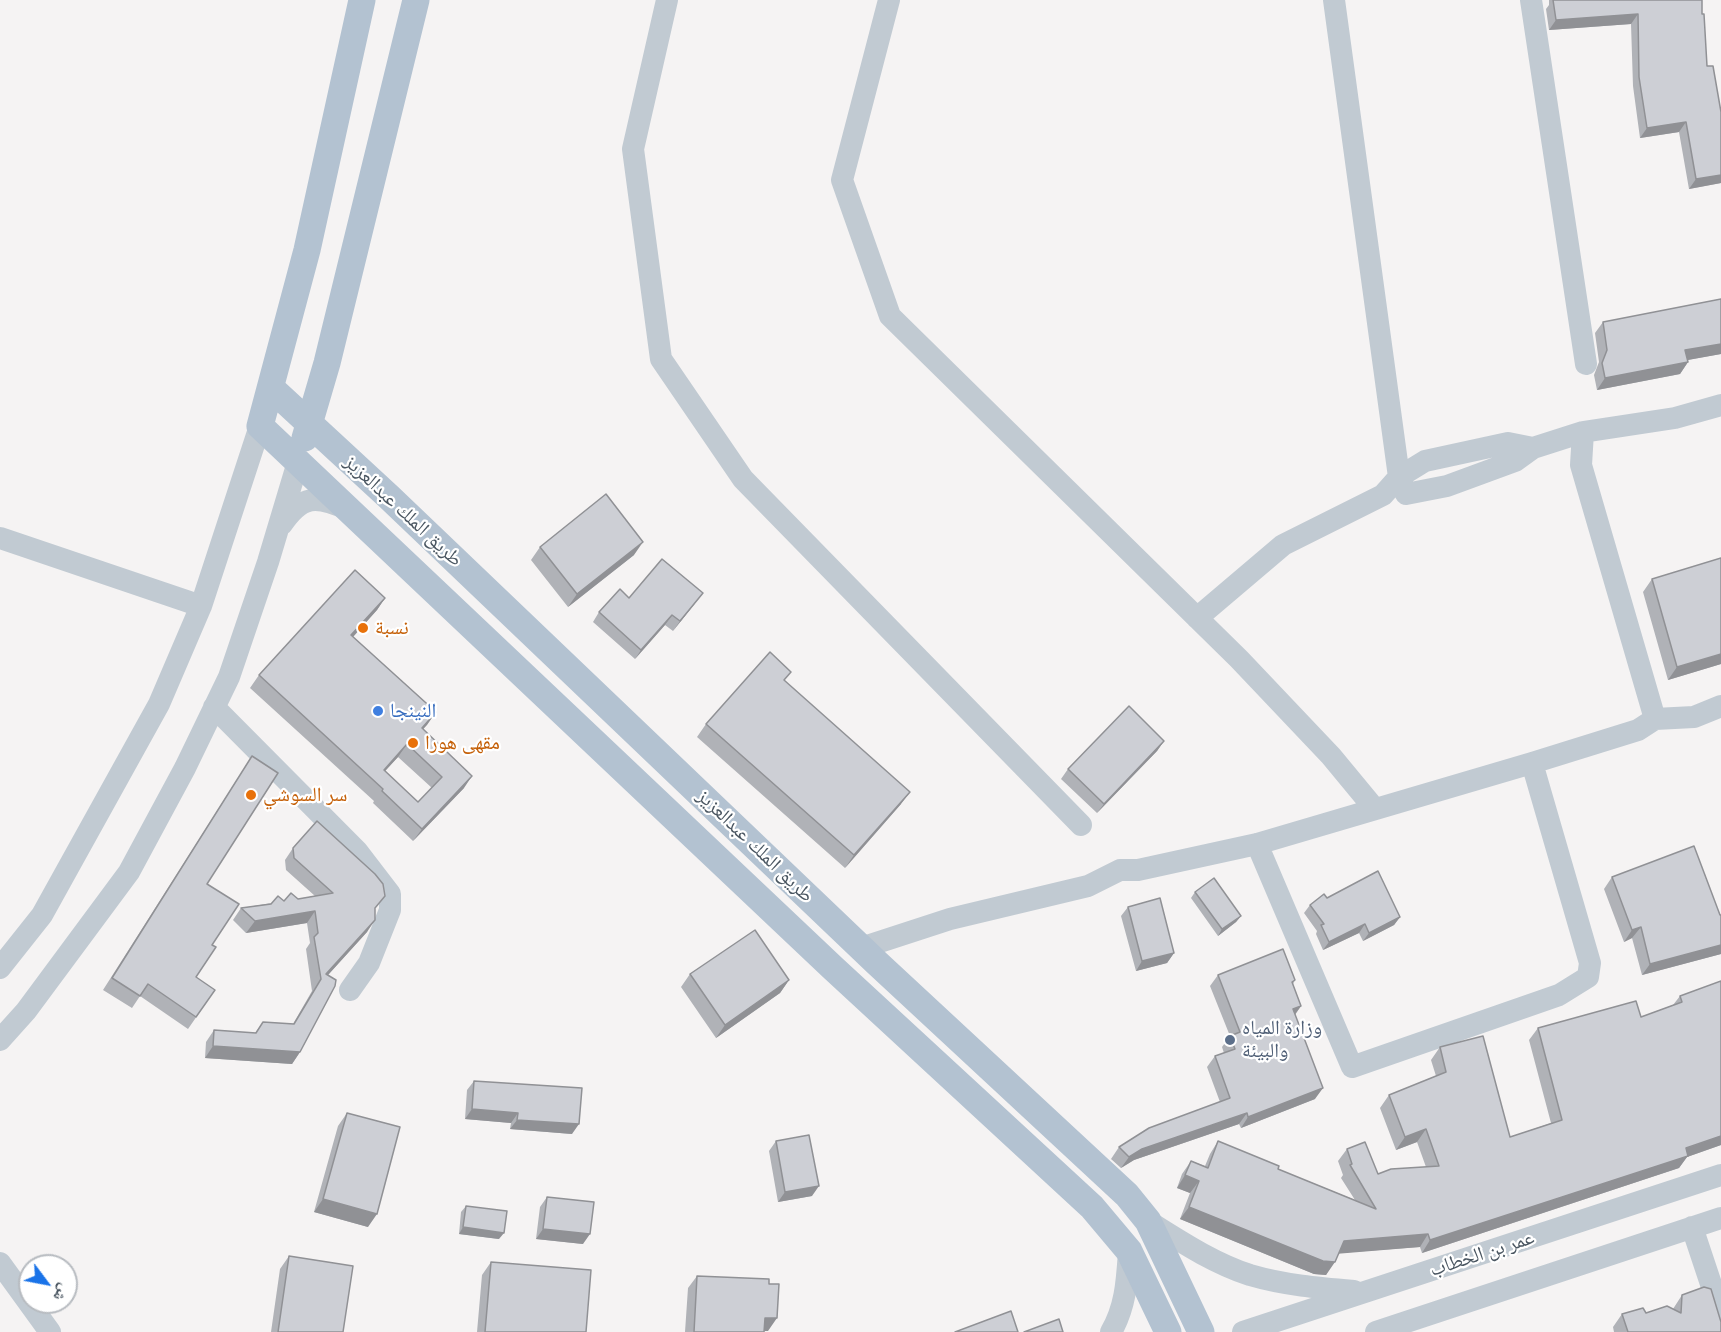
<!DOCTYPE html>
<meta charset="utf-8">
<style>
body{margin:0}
#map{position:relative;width:1721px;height:1332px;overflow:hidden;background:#f5f3f3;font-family:Karla,"Noto Naskh Arabic",sans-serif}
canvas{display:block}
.north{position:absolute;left:18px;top:1254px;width:60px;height:60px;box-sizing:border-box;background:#fff;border:2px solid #b7bbc0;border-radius:50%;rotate:122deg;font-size:16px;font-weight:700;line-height:24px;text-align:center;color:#4a5661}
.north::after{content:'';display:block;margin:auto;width:21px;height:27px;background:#1a73e8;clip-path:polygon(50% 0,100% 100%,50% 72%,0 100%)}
</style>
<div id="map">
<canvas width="1721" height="1332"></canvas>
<div class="north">ش</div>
</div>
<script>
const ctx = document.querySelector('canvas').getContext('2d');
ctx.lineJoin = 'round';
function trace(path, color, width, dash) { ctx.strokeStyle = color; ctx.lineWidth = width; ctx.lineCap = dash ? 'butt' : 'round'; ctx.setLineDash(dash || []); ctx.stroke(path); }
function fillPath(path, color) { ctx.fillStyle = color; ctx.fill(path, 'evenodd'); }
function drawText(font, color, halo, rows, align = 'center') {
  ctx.font = font + ' Karla,"Noto Naskh Arabic",sans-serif'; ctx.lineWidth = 4.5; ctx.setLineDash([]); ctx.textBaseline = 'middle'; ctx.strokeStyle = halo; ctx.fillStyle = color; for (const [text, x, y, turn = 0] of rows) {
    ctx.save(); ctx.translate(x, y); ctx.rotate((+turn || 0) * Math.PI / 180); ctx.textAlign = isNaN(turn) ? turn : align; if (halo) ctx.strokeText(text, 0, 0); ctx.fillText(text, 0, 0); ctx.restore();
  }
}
const minor = new Path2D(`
 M667 0 633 149 661 359 743 479 1081 825
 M889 0 842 180 890 316 1239 659 1331 756 1374 808
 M1334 0 1399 477 1406 494 1447 486 1515 461 1533 448 1583 432 1675 418 1721 405
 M1531 0 1586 364
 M1583 432 1581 465 1655 719
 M282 524C302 495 316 495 347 509
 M0 538 201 606
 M1197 618 1283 545 1383 495 1399 477 1425 461 1508 443 1533 448
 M214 707 357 851 390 894V910L369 963 350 990
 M1257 844 1352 1067 1559 995 1588 977 1590 963 1532 763
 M861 948 950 919 1088 886 1120 870H1138L1257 844 1532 763 1638 730 1655 719 1694 717 1721 706
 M0 968 42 915 159 704 201 606 260 426
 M0 1040 26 1011 129 872 185 768 229 677 268 562 298 462
 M1148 1221C1180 1241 1213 1263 1250 1275 1284 1285 1319 1288 1354 1291
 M1692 1227 1721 1314
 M0 1263 50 1332
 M1111 1332C1126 1306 1127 1280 1129 1251
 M1243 1332 1721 1175
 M1376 1332 1721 1218`);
const major = new Path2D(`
 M362 0 307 250 260 426 833 968 1092 1207 1129 1251 1168 1332
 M271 388 389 497 877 963 1127 1195 1148 1221 1201 1332
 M305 438 327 363 416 0`);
const wall = new Path2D(`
 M1549 0H1702V14L1707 66 1721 112V183L1689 189 1679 132 1640 138 1633 86 1631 24 1549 30 1546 9 1549 5Z
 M1721 299V354L1687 360 1688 362 1680 374 1597 390 1594 375 1599 362 1595 333 1603 322Z
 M540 547 634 555 568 607 531 560Z
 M1652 579 1721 664 1668 680 1643 592Z
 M385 598 377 610 353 637 436 712 423 729 464 788 413 841 373 803 374 801 250 688 259 675ZM398 757 432 788 418 802 385 771Z
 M629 598 696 602 673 631 665 625 635 659 593 622 599 612Z
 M785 681 901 804 845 868 697 737 706 724Z
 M1164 741 1157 751 1097 813 1061 779 1068 769Z
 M252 756 207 884 212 945 196 977 215 990 188 1029 140 996 132 1008 103 990Z
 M293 848 375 910 367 932 328 975 300 1052 292 1064 205 1058 206 1042 214 1030 255 1033 263 1022 293 1024 312 991 306 949 310 943 307 923 246 933 233 920 241 908 315 896 286 870 285 860Z
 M1612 877 1721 915V954L1642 975 1632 938 1624 942 1604 889Z
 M1195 892 1241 916 1236 922 1218 936 1191 898Z
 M1327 898 1400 917 1394 925 1363 941 1359 933 1323 950 1316 934 1317 931 1304 913 1310 905Z
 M1128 907 1174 953 1167 963 1136 971 1121 916Z
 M690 974 789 980 780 993 716 1038 681 987Z
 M1218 975 1295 980 1293 984 1301 1006 1295 1015 1315 1099 1241 1128 1239 1124 1134 1160 1121 1168 1111 1159 1119 1147 1220 1102 1207 1067 1215 1056 1224 1053 1222 1047 1230 1036 1210 986Z
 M1721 981V1145L1687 1157 1679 1168 1422 1253 1420 1247 1339 1253 1326 1275 1314 1274 1180 1219 1190 1193 1177 1188 1182 1174 1191 1161 1205 1166 1210 1154 1218 1141 1278 1169 1355 1200 1341 1178 1343 1175 1338 1161 1347 1149 1378 1174 1426 1167 1417 1142 1396 1150 1380 1108 1389 1095 1436 1076 1431 1060 1440 1047 1510 1137 1551 1123 1529 1040 1538 1028 1641 1017 1673 1005 1680 996Z
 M474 1081 572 1134 510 1129 511 1123 465 1119 467 1090Z
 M347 1113 368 1227 314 1212 338 1126Z
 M776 1141 812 1196 778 1202 769 1151Z
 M547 1197 583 1244 536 1239 540 1207Z
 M466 1206 499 1239 459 1234 461 1212Z
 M289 1256 343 1332H271L280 1269Z
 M491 1262 586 1332H477L482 1275Z
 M697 1276 768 1331H764V1332H685L688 1288Z
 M1682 1295 1721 1332H1614L1613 1327 1622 1314 1646 1313 1673 1309Z`);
const shadedWall = new Path2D(`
 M1638 14 1631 24 1549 30 1556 20Z
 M1686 122 1679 132 1640 138 1647 128Z
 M1721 175V183L1689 189 1696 179Z
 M1721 344V354L1677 362 1685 350Z
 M1688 362 1680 374 1597 390 1605 378Z
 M643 542 634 555 568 607 577 594Z
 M703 593 696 602 673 631 680 621Z
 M385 598 377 610 343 648 351 635Z
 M672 615 665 625 635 659 641 650Z
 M1721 654V664L1668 680 1677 667Z
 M436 712 427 725 413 740 422 728Z
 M1164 741 1157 751 1097 813 1104 804Z
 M407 744 398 757 375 782 384 770Z
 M472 776 464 788 413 841 422 829Z
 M910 792 901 804 845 868 854 855Z
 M315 911 307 923 246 933 255 921Z
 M1241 916 1236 922 1218 936 1222 929Z
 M1400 917 1394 925 1363 941 1369 933Z
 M375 920 367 932 318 986 326 974Z
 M1365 924 1359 933 1323 950 1329 942Z
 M1641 927 1632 938 1624 942 1632 930Z
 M1721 945V954L1642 975 1650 964Z
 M1174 953 1167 963 1136 971 1142 961Z
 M789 980 780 993 716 1038 725 1025Z
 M1301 1006 1293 1017V1009Z
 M213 1046 300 1052 292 1064 205 1058Z
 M1323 1088 1315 1099 1241 1128 1248 1117Z
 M472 1109 518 1113 511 1123 465 1119Z
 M1247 1113 1239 1124 1134 1160 1121 1168 1129 1157 1142 1149Z
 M517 1120 579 1124 572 1134 510 1129Z
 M1426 1129 1417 1142 1396 1150 1405 1137Z
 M1721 1136V1145L1687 1157 1679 1168 1422 1253 1430 1240Z
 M1185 1175 1199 1181 1190 1193 1177 1188Z
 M819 1186 812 1196 778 1202 785 1192Z
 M323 1199 377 1214 368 1227 314 1212Z
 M1189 1207 1335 1262 1326 1275 1314 1274 1180 1219Z
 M463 1227 504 1233 499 1239 459 1234Z
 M543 1229 590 1234 583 1244 536 1239Z
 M1428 1234 1420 1247 1335 1254 1344 1241Z
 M765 1318H777L768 1331H756Z`);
const building = new Path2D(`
 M1553 0H1702V14H1704L1707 66H1713L1721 112V175L1696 179 1686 122 1647 128 1639 77 1638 14 1556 20Z
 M1721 299V344L1685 350 1688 362 1605 378 1602 363 1607 350 1603 322Z
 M606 494 643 542 577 594 540 547Z
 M1721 558V654L1677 667 1652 579Z
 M662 559 703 593 680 621 672 615 641 650 599 612 620 589 629 598Z
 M355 570 385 598 351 635 436 712 422 728 472 776 422 829 382 791 383 789 259 675ZM407 744 442 777 418 802 384 770Z
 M770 652 791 672 784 680 910 792 854 855 706 724Z
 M1129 706 1164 741 1104 804 1068 769Z
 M252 756 278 773 207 884 239 904 212 945 216 947 196 977 215 990 196 1017 148 984 140 996 112 978Z
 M317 821 375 874 383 884 385 896 375 908V920L326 974 336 980 335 986 300 1052 213 1046 214 1030 256 1033 263 1022 294 1024 321 979 314 937 318 933 315 911 255 921 241 908 271 904 278 896 284 901 291 893 298 899 333 893 294 858 293 848Z
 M1694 846 1720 915H1721V945L1650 964 1641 927 1632 930 1612 877Z
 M1378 871 1400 917 1369 933 1365 924 1329 942 1321 925 1324 924 1310 905 1324 894 1327 898Z
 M1214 878 1241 916 1222 929 1195 892Z
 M1160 898 1174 953 1142 961 1128 907Z
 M755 930 789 980 725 1025 690 974Z
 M1283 949 1295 980 1292 982 1301 1006 1293 1009 1323 1088 1248 1117 1247 1113 1142 1149 1129 1157 1119 1147 1149 1128 1230 1098 1215 1056 1235 1049 1230 1036 1240 1032 1218 975Z
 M1721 981V1136L1686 1148 1688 1156 1430 1240 1428 1234 1344 1241 1335 1262 1323 1261 1189 1207 1199 1181 1185 1175 1191 1161 1208 1168 1218 1141 1279 1166 1278 1169 1376 1209 1350 1165 1352 1164 1347 1149 1365 1142 1378 1174 1391 1169 1439 1166 1426 1129 1405 1137 1389 1095 1446 1072 1440 1047 1483 1036 1510 1137 1562 1120 1538 1028 1636 1001 1641 1017 1682 1002 1680 996Z
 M474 1081 582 1088 579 1124 517 1120 518 1113 472 1109Z
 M347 1113 400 1127 377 1214 323 1199Z
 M809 1135 819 1186 785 1192 776 1141Z
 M547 1197 594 1202 590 1234 543 1229Z
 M466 1206 507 1211 504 1233 463 1227Z
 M289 1256 353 1266 343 1332H278Z
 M491 1262 591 1270 586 1332H485Z
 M697 1276 769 1279V1284H779L777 1318H765L764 1332H694Z
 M1704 1287 1711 1289 1721 1322V1332H1628L1622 1314 1643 1308 1646 1313 1667 1306 1681 1313 1682 1295Z
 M1011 1311 1018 1332H955Z
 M1059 1319 1063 1332H1024Z`);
const markers = [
 [363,628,6,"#e8710a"],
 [378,711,6,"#3f7fe0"],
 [413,743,6,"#e8710a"],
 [251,795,6,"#e8710a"],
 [1230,1040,6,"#5c6f8a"]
];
const streetNames = [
 ["طريق الملك عبدالعزيز",403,511,43],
 ["طريق الملك عبدالعزيز",755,846,44],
 ["عمر بن الخطاب",1482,1254,-18]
];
const foodNames = [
 ["نسبة",375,628],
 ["مقهى هورا",425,743],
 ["سر السوشي",263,795]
];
const shopNames = [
 ["النينجا",390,711]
];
const serviceNames = [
 ["وزارة المياه",1242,1028],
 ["والبيئة",1242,1051]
];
trace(minor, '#c1cad2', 22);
trace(major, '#b3c2d1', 27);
fillPath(wall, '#b0b2b7');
fillPath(shadedWall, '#909195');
fillPath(building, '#cdcfd5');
trace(building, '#909195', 1.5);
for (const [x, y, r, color] of markers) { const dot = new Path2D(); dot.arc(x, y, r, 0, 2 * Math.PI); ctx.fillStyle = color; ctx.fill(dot); trace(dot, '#fff', 2); }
drawText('20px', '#4a5661', '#fff', streetNames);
drawText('20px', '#c56008', '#fff', foodNames, 'left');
drawText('20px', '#366cbe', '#fff', shopNames, 'left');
drawText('20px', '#4e5e75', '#fff', serviceNames, 'left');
</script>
